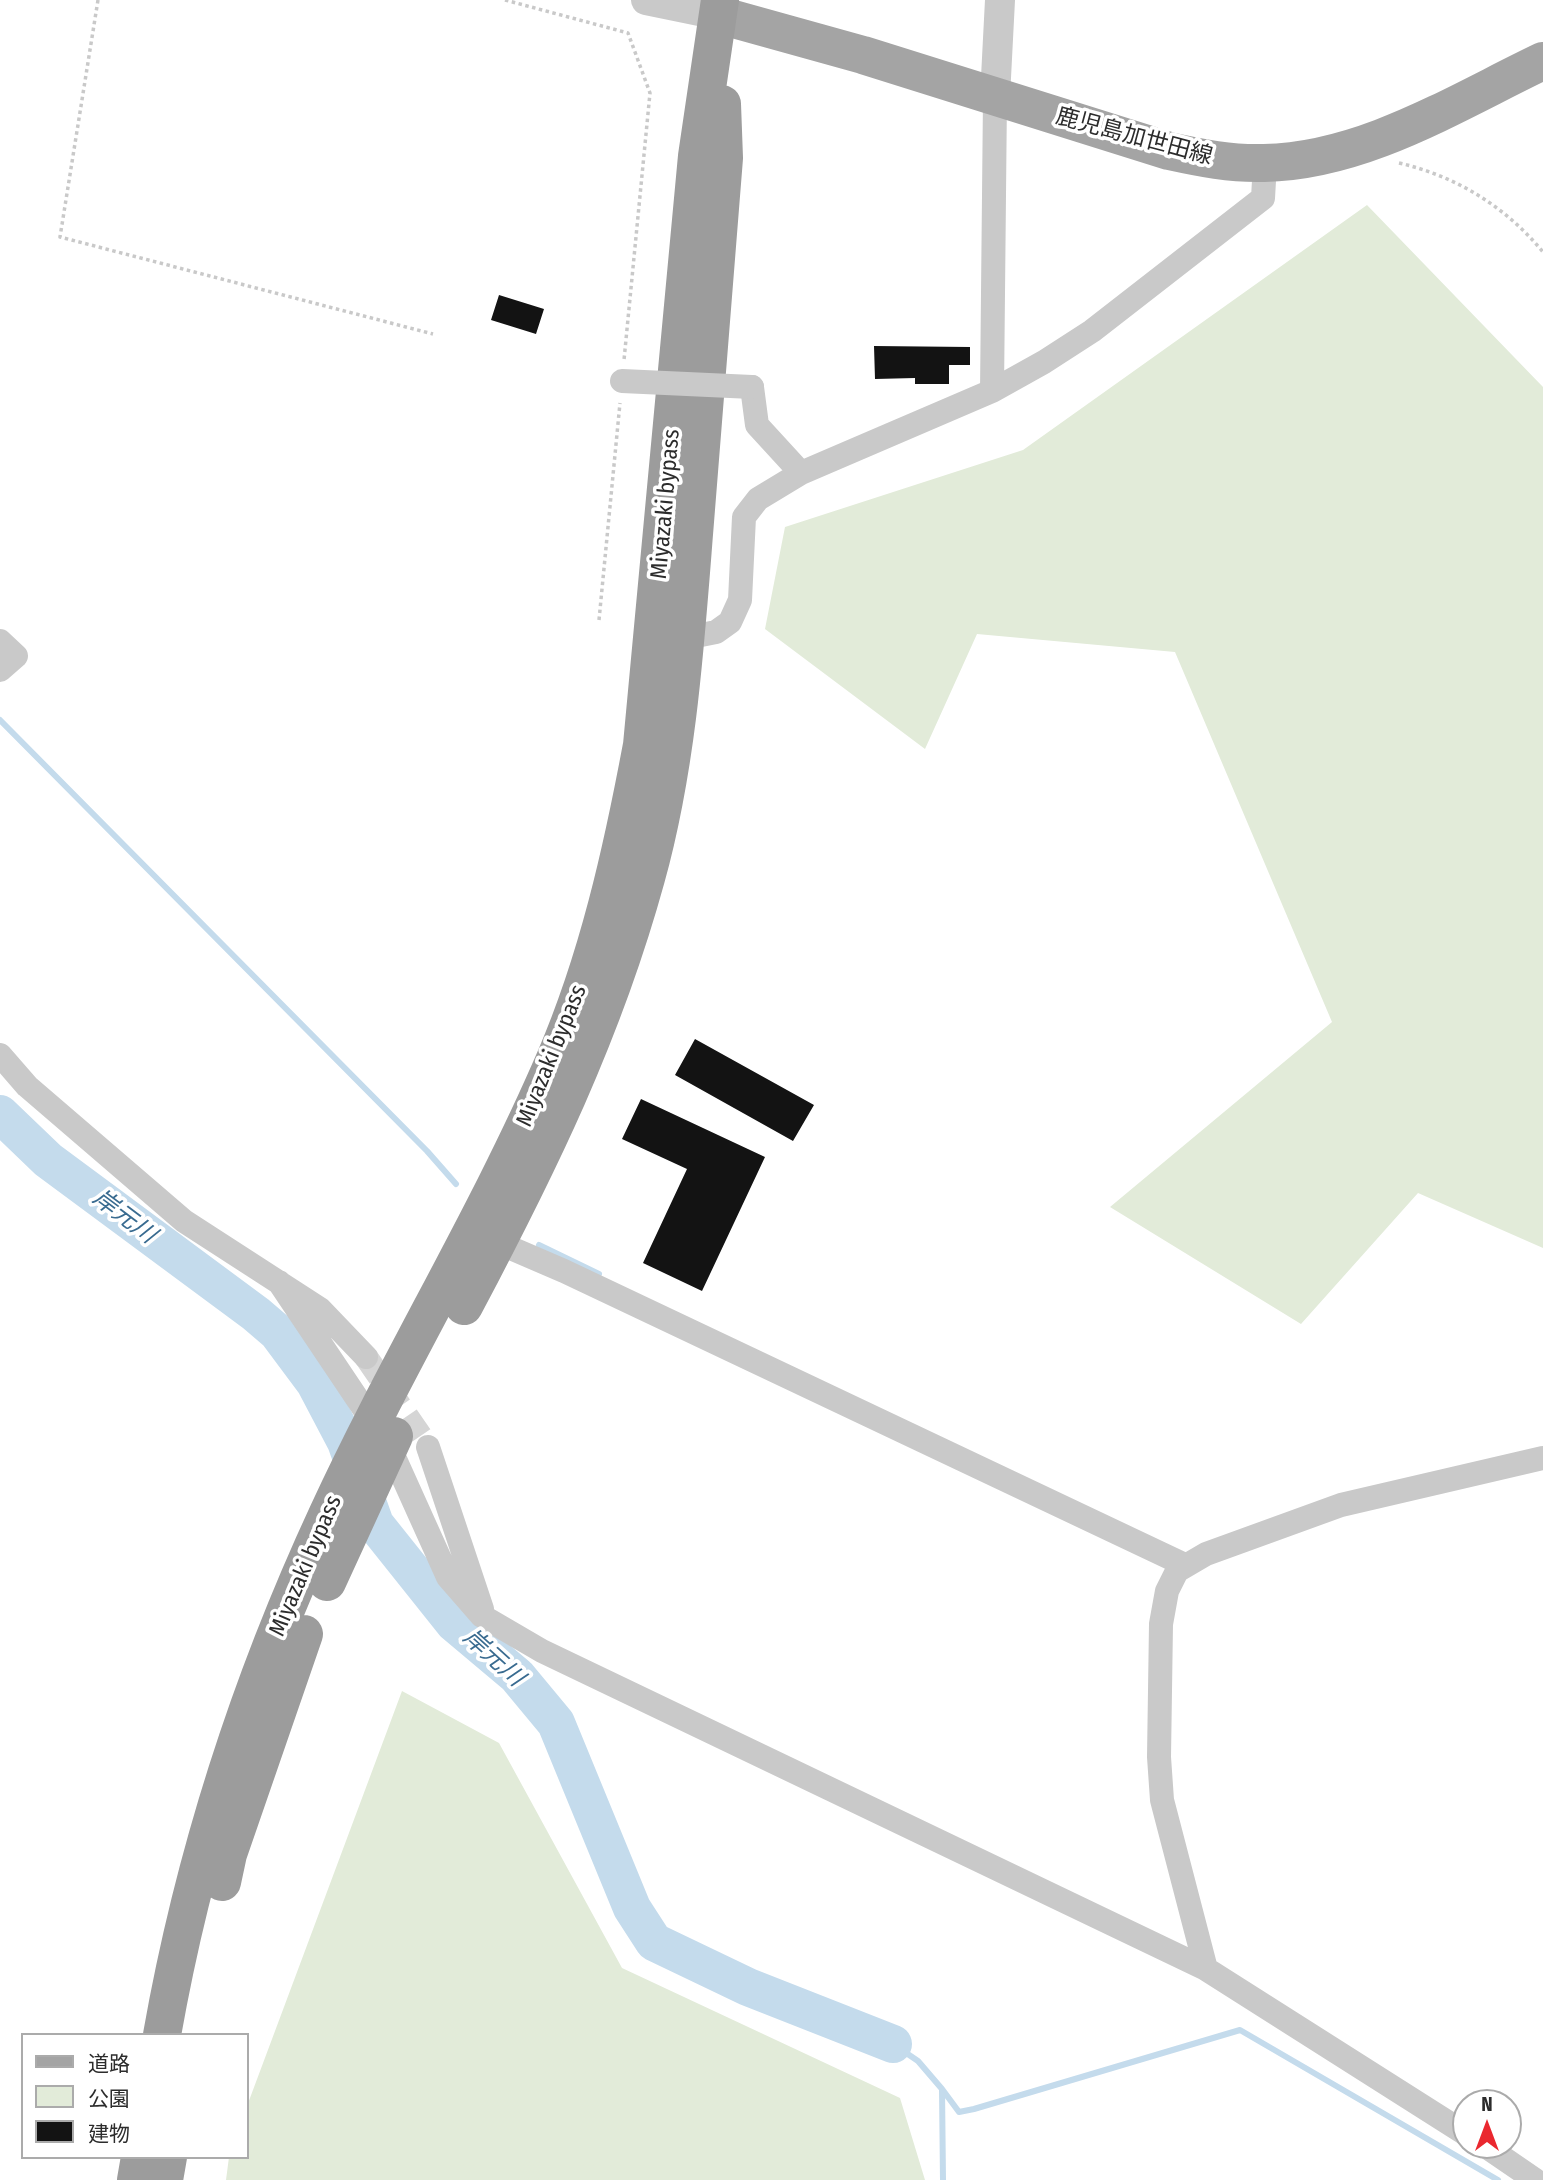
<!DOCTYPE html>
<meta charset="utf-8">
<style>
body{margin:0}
#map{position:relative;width:1543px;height:2180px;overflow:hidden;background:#fff;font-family:"Fira Sans Condensed","Noto Sans JP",sans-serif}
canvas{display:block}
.legend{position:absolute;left:21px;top:2033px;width:228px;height:126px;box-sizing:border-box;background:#fff;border:2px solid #ababab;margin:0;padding:9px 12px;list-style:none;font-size:21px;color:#2c2c2c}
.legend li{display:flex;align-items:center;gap:14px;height:35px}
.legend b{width:35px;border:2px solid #ababab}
.north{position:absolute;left:1452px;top:2089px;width:70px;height:70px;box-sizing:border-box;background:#fff;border:2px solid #ababab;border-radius:50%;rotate:0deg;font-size:19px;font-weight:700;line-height:28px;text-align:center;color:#2c2c2c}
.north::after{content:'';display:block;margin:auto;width:24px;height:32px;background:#ea282f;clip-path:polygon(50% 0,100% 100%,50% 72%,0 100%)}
</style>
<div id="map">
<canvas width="1543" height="2180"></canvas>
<ul class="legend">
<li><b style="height:9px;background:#a4a4a4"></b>道路</li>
<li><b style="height:19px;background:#e2ebd9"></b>公園</li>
<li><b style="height:19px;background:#131313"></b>建物</li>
</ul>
<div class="north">N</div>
</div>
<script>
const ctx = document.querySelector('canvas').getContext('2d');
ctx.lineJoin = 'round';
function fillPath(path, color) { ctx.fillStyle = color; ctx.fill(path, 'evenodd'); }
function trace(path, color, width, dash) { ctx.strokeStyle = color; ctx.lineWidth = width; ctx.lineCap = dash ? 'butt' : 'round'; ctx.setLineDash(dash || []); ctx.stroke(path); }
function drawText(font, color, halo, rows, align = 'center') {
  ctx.font = font + ' "Fira Sans Condensed","Noto Sans JP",sans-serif'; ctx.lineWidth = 7; ctx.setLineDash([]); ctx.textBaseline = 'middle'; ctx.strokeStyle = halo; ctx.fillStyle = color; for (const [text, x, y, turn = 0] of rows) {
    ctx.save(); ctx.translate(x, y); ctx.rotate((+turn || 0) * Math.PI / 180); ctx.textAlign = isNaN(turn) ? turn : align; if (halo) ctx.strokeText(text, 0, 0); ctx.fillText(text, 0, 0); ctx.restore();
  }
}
const green = new Path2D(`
 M1367 205 1543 387V1248L1418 1193 1301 1324 1110 1207 1332 1022 1175 652 977 634 925 749 765 629 785 527 1023 450Z
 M402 1691 499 1743 622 1968 900 2098 925 2180H226L229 2157H247V2106Z`);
const stream = new Path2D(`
 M0 720 427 1151 456 1184
 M539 1245 599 1274
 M893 2044 918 2061 942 2089 943 2180
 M942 2089 959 2112 974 2109 1240 2030 1498 2180`);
const river = new Path2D(`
 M0 1114 48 1160 256 1314 277 1332 315 1383 346 1442 375 1524 454 1623 517 1676 556 1723 632 1908 654 1942 748 1987 893 2044`);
const building = new Path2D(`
 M499 295 544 309 536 334 491 320Z
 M874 346 970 347V365H949V384H915V378L875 379Z
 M695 1039 814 1105 793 1141 675 1075Z
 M641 1099 765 1157 702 1291 643 1263 687 1169 622 1139Z`);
const minorTunnel = new Path2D(`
 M366 1357 428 1447`);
const path = new Path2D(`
 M98 0 60 237 433 334
 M505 0 628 33 650 93 624 360
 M1399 163C1456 176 1506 207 1543 252
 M599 620 620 403`);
const minor = new Path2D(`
 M752 387 757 425 801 473
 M992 391 995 97
 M686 638 716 632 730 622 740 600 744 517 758 499 801 473 992 391 1044 362 1092 331 1263 198 1265 163
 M0 641 16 656 0 670
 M0 1055 27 1086 184 1221 320 1309 366 1357
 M485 1237 564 1271 1185 1565
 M279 1282 389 1446 448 1577 482 1616 542 1651 1206 1969 1466 2134
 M428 1447 482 1609
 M1206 1969 1162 1800 1159 1757 1161 1624 1167 1591 1177 1571 1206 1554 1341 1505 1543 1458
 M1484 2145 1535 2180`);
const tertiary = new Path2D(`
 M646 0 719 15
 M995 97 1000 0`);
const primary = new Path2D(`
 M719 15 863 55 1169 151C1201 158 1231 164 1264 163 1364 161 1455 103 1543 61`);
const trunk = new Path2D(`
 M464 1306C539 1164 603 1034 646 878 677 767 685 649 694 534 704 409 714 284 724 158L722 104
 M327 1582 394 1436
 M222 1882 228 1854 304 1634
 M162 2035C194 1854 251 1679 328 1513 399 1359 488 1215 555 1059 598 959 622 852 642 745L697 156 720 0
 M136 2180 140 2157
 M164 2180 168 2157`);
const minorBridge = new Path2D(`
 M622 381 752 387`);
const streetNames = [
 ["鹿児島加世田線",1134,137,15],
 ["Miyazaki bypass",666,504,-85],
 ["Miyazaki bypass",552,1056,-68],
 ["Miyazaki bypass",306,1566,-67]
];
const waterNames = [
 ["岸元川",124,1217,37],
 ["岸元川",493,1658,42]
];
fillPath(green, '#e2ebd9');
trace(stream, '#c4dbec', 6);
trace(river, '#c4dbec', 38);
fillPath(building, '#131313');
trace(minorTunnel, '#d5d5d5', 24, [24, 12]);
trace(path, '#c9c9c9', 3.5, [3.5, 3.5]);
trace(minor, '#c9c9c9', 24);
trace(tertiary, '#c9c9c9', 30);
trace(primary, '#a4a4a4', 38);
trace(trunk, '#9c9c9c', 38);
trace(minorBridge, '#c9c9c9', 24);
drawText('23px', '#2c2c2c', '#fff', streetNames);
drawText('italic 24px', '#396b90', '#fff', waterNames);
</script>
